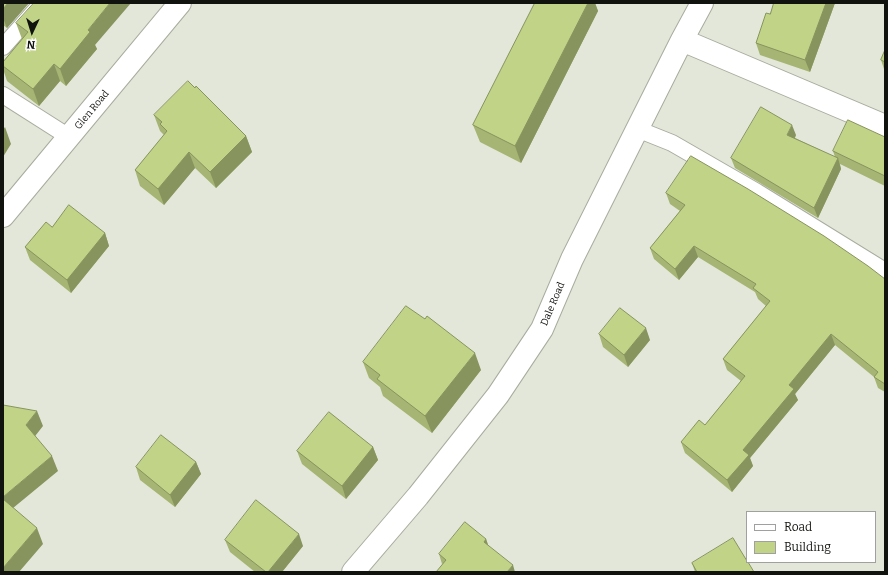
<!DOCTYPE html>
<style>
body{margin:0}
#map{position:relative;width:888px;height:575px;overflow:hidden;background:#e3e7d9;font-family:Bitter,serif}
canvas{display:block}
.frame{position:absolute;inset:0;border:4px solid #11130e;pointer-events:none}
.legend{position:absolute;left:746px;top:511px;width:130px;height:52px;box-sizing:border-box;background:#fff;border:1px solid #a0a19f;margin:0;padding:5px 7px;list-style:none;font-size:12px;color:#11130e}
.legend li{display:flex;align-items:center;gap:8px;height:20px}
.legend b{width:20px;border:1px solid #a0a19f}
.north{position:absolute;left:12px;top:12px;width:40px;height:40px;-webkit-text-stroke:3px #fff;paint-order:stroke;rotate:184deg;font-size:11px;font-weight:700;line-height:16px;text-align:center;color:#11130e}
.north::after{content:'';display:block;margin:auto;width:14px;height:18px;background:#11130e;clip-path:polygon(50% 0,100% 100%,50% 72%,0 100%)}
</style>
<div id="map">
<canvas width="888" height="575"></canvas>
<div class="frame"></div>
<ul class="legend">
<li><b style="height:5px;background:#fff"></b>Road</li>
<li><b style="height:11px;background:#c1d386"></b>Building</li>
</ul>
<div class="north">N</div>
</div>
<script>
const ctx = document.querySelector('canvas').getContext('2d');
ctx.lineJoin = 'round';
function trace(path, color, width, dash) { ctx.strokeStyle = color; ctx.lineWidth = width; ctx.lineCap = dash ? 'butt' : 'round'; ctx.setLineDash(dash || []); ctx.stroke(path); }
function fillPath(path, color) { ctx.fillStyle = color; ctx.fill(path, 'evenodd'); }
function drawText(font, color, halo, rows, align = 'center') {
  ctx.font = font + ' Bitter,serif'; ctx.lineWidth = 3; ctx.setLineDash([]); ctx.textBaseline = 'middle'; ctx.strokeStyle = halo; ctx.fillStyle = color; for (const [text, x, y, turn = 0] of rows) {
    ctx.save(); ctx.translate(x, y); ctx.rotate((+turn || 0) * Math.PI / 180); ctx.textAlign = isNaN(turn) ? turn : align; if (halo) ctx.strokeText(text, 0, 0); ctx.fillText(text, 0, 0); ctx.restore();
  }
}
const service = new Path2D(`
 M3 47 42 3
 M3 95 69 137
 M637 129 672 143 757 192 885 271`);
const minor = new Path2D(`
 M682 40 885 126
 M3 216 180 3
 M353 572 418 496 498 395 542 329 572 259 682 40 702 3`);
const wall = new Path2D(`
 M3 3H29L7 28 3 25Z
 M535 3H595L598 11 521 163 480 142 473 125Z
 M774 3H835L810 72 760 55 756 43 770 14Z
 M16 23 95 45 97 49 66 86 60 81 39 106 7 81 3 69V62L22 39Z
 M885 50V72L881 60Z
 M154 115 246 136 252 152 216 188 195 168 164 205 140 186 135 170 164 135 160 131Z
 M796 135 795 138 835 157 833 151 885 137V186L840 164 841 169 818 218 735 168 731 158Z
 M666 193 885 279V392L878 388 874 377 835 345 795 394 798 400 750 458 753 466 732 492 685 453 681 442 705 425 741 381 727 370 723 359 766 306 758 299 755 292 698 257 679 280 654 259 650 248 680 211 670 204Z
 M52 227 105 233 109 246 71 293 30 260 25 247Z
 M599 334 650 340 628 367 603 347Z
 M363 362 481 370 432 433 383 396 380 387 369 378Z
 M373 447 378 460 346 499 302 464 297 451Z
 M196 462 201 474 175 507 140 480 136 467Z
 M486 539 488 545 442 564 439 554Z
 M225 540 303 546 282 572H255L230 552Z
 M692 563 754 572H695Z`);
const shadedWall = new Path2D(`
 M8 3H29L7 28 3 18V9Z
 M110 3H131L95 45 97 49 66 86 60 69 88 30Z
 M588 3H595L598 11 521 163 515 146Z
 M826 3H835L810 72 805 60Z
 M54 64 60 81 39 106 33 89Z
 M792 125 796 135 791 145 787 135Z
 M5 127 11 144 3 157V130Z
 M246 136 252 152 216 188 210 172Z
 M189 152 195 168 164 205 158 189Z
 M838 158 841 169 818 218 814 208Z
 M105 233 109 246 71 293 67 280Z
 M694 246 698 257 679 280 675 269Z
 M646 328 650 340 628 367 624 355Z
 M831 334 835 345 795 394 798 400 750 458 753 466 732 492 727 480 743 450 789 385Z
 M475 353 481 370 432 433 425 416Z
 M37 411 43 426 32 440 26 425Z
 M373 447 378 460 346 499 342 486Z
 M52 456 58 471 7 513 3 501V497Z
 M196 462 201 474 175 507 170 495Z
 M37 528 43 544 19 572H3V568Z
 M299 534 303 546 282 572H268Z
 M486 539 492 556 484 542Z
 M513 565 515 572H507Z`);
const building = new Path2D(`
 M3 3H8L3 9Z
 M34 3H110L88 30 90 32 60 69 54 64 33 89 3 66V62L28 32 16 23Z
 M535 3H588L515 146 473 125Z
 M774 3H826L805 60 756 43 766 13 770 14Z
 M885 50V62L881 60Z
 M188 81 195 88 196 86 246 136 210 172 189 152 158 189 135 170 167 131 160 124 162 122 154 115Z
 M761 107 792 125 787 135 838 158 814 208 731 158Z
 M848 120 885 137V176L833 151Z
 M691 156 748 189 824 236 868 266 885 279V384L874 377 878 372 831 334 789 385 794 389 743 450 749 455 727 480 681 442 699 420 705 425 745 376 723 359 770 301 753 288 756 284 694 246 675 269 650 248 685 205 666 193Z
 M69 205 105 233 67 280 25 247 46 222 52 227Z
 M406 306 425 319 427 316 475 353 425 416 377 379 380 375 363 362Z
 M620 308 646 328 624 355 599 334Z
 M3 405 37 411 26 425 52 456 3 497Z
 M329 412 373 447 342 486 297 451Z
 M161 435 196 462 170 495 136 467Z
 M3 499 37 528 3 568Z
 M256 500 299 534 268 572H266L225 540Z
 M465 522 486 539 484 542 513 565 507 572H436L446 560 439 554Z
 M733 538 747 561V562H748L754 572H697L692 563Z`);
const streetNames = [
 ["Glen Road",92,110,-50],
 ["Dale Road",553,304,-67]
];
trace(service, '#a8ac9e', 18);
trace(minor, '#a8ac9e', 24);
trace(service, '#fff', 16);
trace(minor, '#fff', 22);
fillPath(wall, '#a6b573');
fillPath(shadedWall, '#87945e');
fillPath(building, '#c1d386');
trace(building, '#87945e', 1);
drawText('10px', '#11130e', '#fff', streetNames);
</script>
